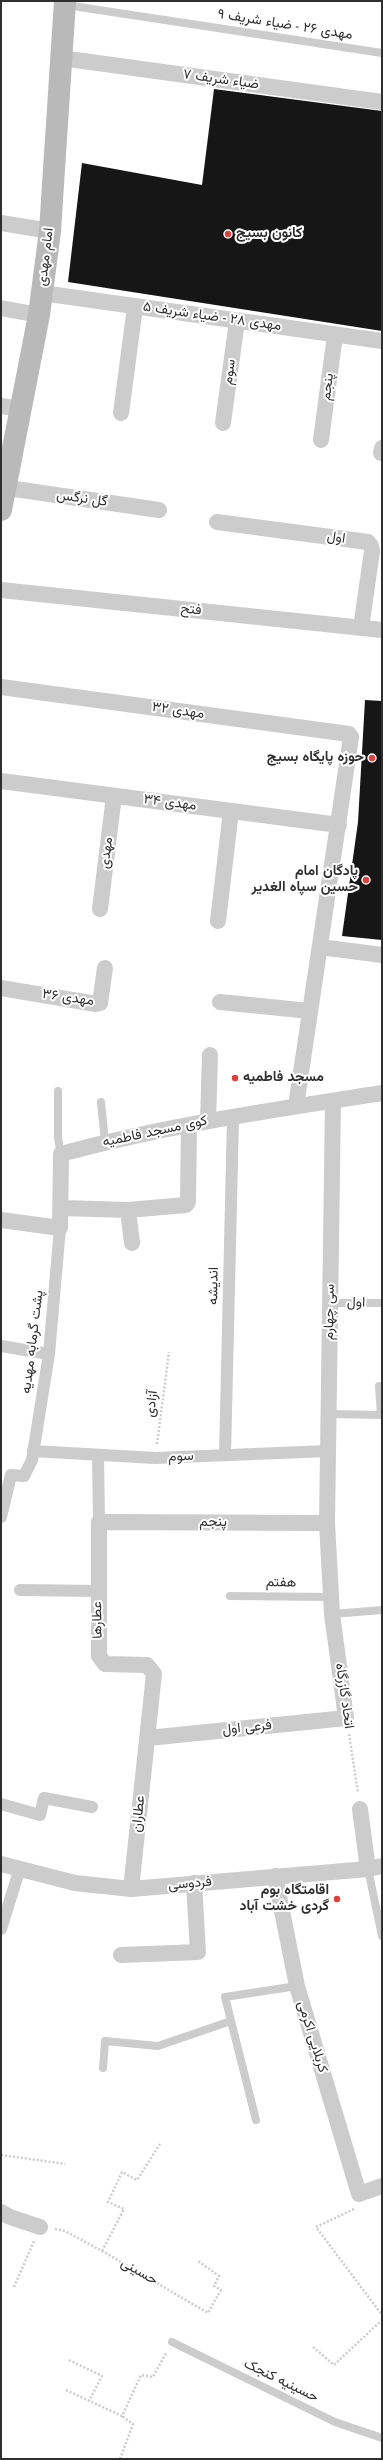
<!DOCTYPE html>
<meta charset="utf-8">
<style>
body{margin:0}
#map{position:relative;width:383px;height:2460px;overflow:hidden;background:#fff;font-family:Jost,sans-serif}
canvas{display:block}
.frame{position:absolute;inset:0;border:2px solid #2f2f2f;pointer-events:none}
</style>
<div id="map">
<canvas width="383" height="2460"></canvas>
<div class="frame"></div>
</div>
<script>
const ctx = document.querySelector('canvas').getContext('2d');
ctx.lineJoin = 'round';
function fillPath(path, color) { ctx.fillStyle = color; ctx.fill(path, 'evenodd'); }
function trace(path, color, width, dash) { ctx.strokeStyle = color; ctx.lineWidth = width; ctx.lineCap = dash ? 'butt' : 'round'; ctx.setLineDash(dash || []); ctx.stroke(path); }
function drawText(font, color, halo, rows, align = 'center') {
  ctx.font = font + ' Jost,Vazirmatn,sans-serif'; ctx.lineWidth = 4; ctx.setLineDash([]); ctx.textBaseline = 'middle'; ctx.strokeStyle = halo; ctx.fillStyle = color; for (const [text, x, y, turn = 0] of rows) {
    ctx.save(); ctx.translate(x, y); ctx.rotate((+turn || 0) * Math.PI / 180); ctx.textAlign = isNaN(turn) ? turn : align; if (halo) ctx.strokeText(text, 0, 0); ctx.fillText(text, 0, 0); ctx.restore();
  }
}
const building = new Path2D(`
 M214 89 382 111V331L68 282 82 163 202 185Z
 M365 700 382 701V940L342 936 358 822Z`);
const path = new Path2D(`
 M157 1444 169 1352
 M349 1734 358 1793
 M1 2155 65 2164
 M354 2209 316 2227 382 2315
 M55 2229 65 2231 102 2251 208 2313 221 2290 214 2286 219 2276 198 2261
 M102 2251 124 2209 108 2202 122 2172 137 2180 160 2144
 M14 2287 34 2241
 M313 2347 334 2365 382 2320
 M69 2360 102 2376 89 2401
 M66 2390 122 2416 141 2375 153 2377 166 2353
 M120 2459 133 2424 122 2416`);
const service = new Path2D(`
 M66 5 382 53
 M58 1091V1138L61 1154
 M101 1102 105 1142
 M330 1303H382
 M328 1414 381 1415 379 1386
 M230 1596 331 1597
 M332 1614 382 1610
 M368 1869 382 1936
 M103 2068 105 2041 158 2046 231 2021
 M256 2120 225 1997 297 1986
 M172 2342 335 2422 382 2438`);
const pedestrian = new Path2D(`
 M1 1346 49 1354
 M33 1451 155 1458 328 1451
 M98 1455 99 1522
 M225 1455 233 1118
 M1 1517 11 1475 24 1476 32 1460 49 1354 60 1228
 M20 1590 98 1591
 M1 1804 40 1815 44 1798 92 1807
 M1 1929 20 1868`);
const minor = new Path2D(`
 M61 58 382 102
 M1 223 50 231
 M42 293 382 341
 M1 308 39 315
 M1 406 21 409
 M121 413 135 307
 M223 423 237 321
 M321 440 335 335
 M381 453 382 448
 M1 487 159 510
 M217 522 368 542 371 546 372 551 361 628
 M1 590 382 630
 M1 687 349 734 351 737 296 1106
 M1 781 339 825
 M100 909 114 796
 M218 921 231 811
 M320 947 382 955
 M1 988 96 1004 100 1003 105 968
 M220 1002 310 1011
 M208 1121 210 1055
 M62 1208 128 1210 186 1205 188 1202 189 1125
 M128 1210 132 1243
 M1 1220 60 1228 61 1154C166 1125 274 1110 382 1093
 M148 1738 346 1718 332 1614 327 1523 333 1101
 M360 1809 368 1869
 M1 1864 75 1883 131 1889 368 1869 382 1866
 M275 1876 297 1986 359 2194 382 2186
 M131 1889 154 1674 147 1665 105 1664 99 1656V1522L327 1523
 M121 1955 198 1952 194 1883
 M1 2212 10 2217 40 2227`);
const secondary = new Path2D(`
 M1 510 39 315 50 231 65 1`);
const markers = [
 [228,234,4,"#dc413b"],
 [372,758,4,"#dc413b"],
 [366,880,4,"#dc413b"],
 [235,1078,4,"#dc413b"],
 [337,1899,4,"#dc413b"]
];
const streetNames = [
 ["مهدی ۲۶ - ضیاء شریف ۹",285,25,9],
 ["ضیاء شریف ۷",221,80,8],
 ["امام مهدی",46,257,-83],
 ["مهدی ۲۸ - ضیاء شریف ۵",212,317,8],
 ["سوم",230,372,-82],
 ["پنجم",328,387,-83],
 ["گل نرگس",82,499,8],
 ["اول",336,538,8],
 ["فتح",191,610,6],
 ["مهدی ۳۲",178,711,8],
 ["مهدی ۳۴",170,803,7],
 ["مهدی",107,853,-83],
 ["مهدی ۳۶",68,998,8],
 ["کوی مسجد فاطمیه",155,1132,-12],
 ["اندیشه",214,1286,-89],
 ["اول",356,1303,1],
 ["سی چهارم",330,1312,-89],
 ["پشت گرمابه مهدیه",33,1342,-83],
 ["آزادی",152,1404,-83],
 ["سوم",181,1457,-2],
 ["پنجم",213,1523],
 ["هفتم",281,1583,1],
 ["عطارها",98,1620,-91],
 ["اتحاد گازرگاه",344,1696,82],
 ["فرعی اول",247,1728,-6],
 ["عطاران",139,1814,-84],
 ["فردوسی",190,1884,-5],
 ["کربلایی اکرمی",312,2037,73],
 ["حسینی",139,2272,30],
 ["حسینیه کنجک",281,2381,26]
];
const poiNames = [
 ["کانون بسیج",236,234,"left"],
 ["حوزه پایگاه بسیج",364,758],
 ["پادگان امام",358,872],
 ["حسین سپاه الغدیر",358,888],
 ["مسجد فاطمیه",243,1078,"left"],
 ["اقامتگاه بوم",329,1891],
 ["گردی خشت آباد",329,1907]
];
fillPath(building, '#161616');
trace(path, '#ccc', 2.5, [2, 2]);
trace(service, '#ccc', 8);
trace(pedestrian, '#ccc', 12);
trace(minor, '#ccc', 16);
trace(secondary, '#b9b9b9', 22);
for (const [x, y, r, color] of markers) { const dot = new Path2D(); dot.arc(x, y, r, 0, 2 * Math.PI); ctx.fillStyle = color; ctx.fill(dot); trace(dot, '#fff', 1.5); }
drawText('14px', '#2f2f2f', '#fff', streetNames);
drawText('bold 14px', '#2f2f2f', '#fff', poiNames, 'right');
</script>
